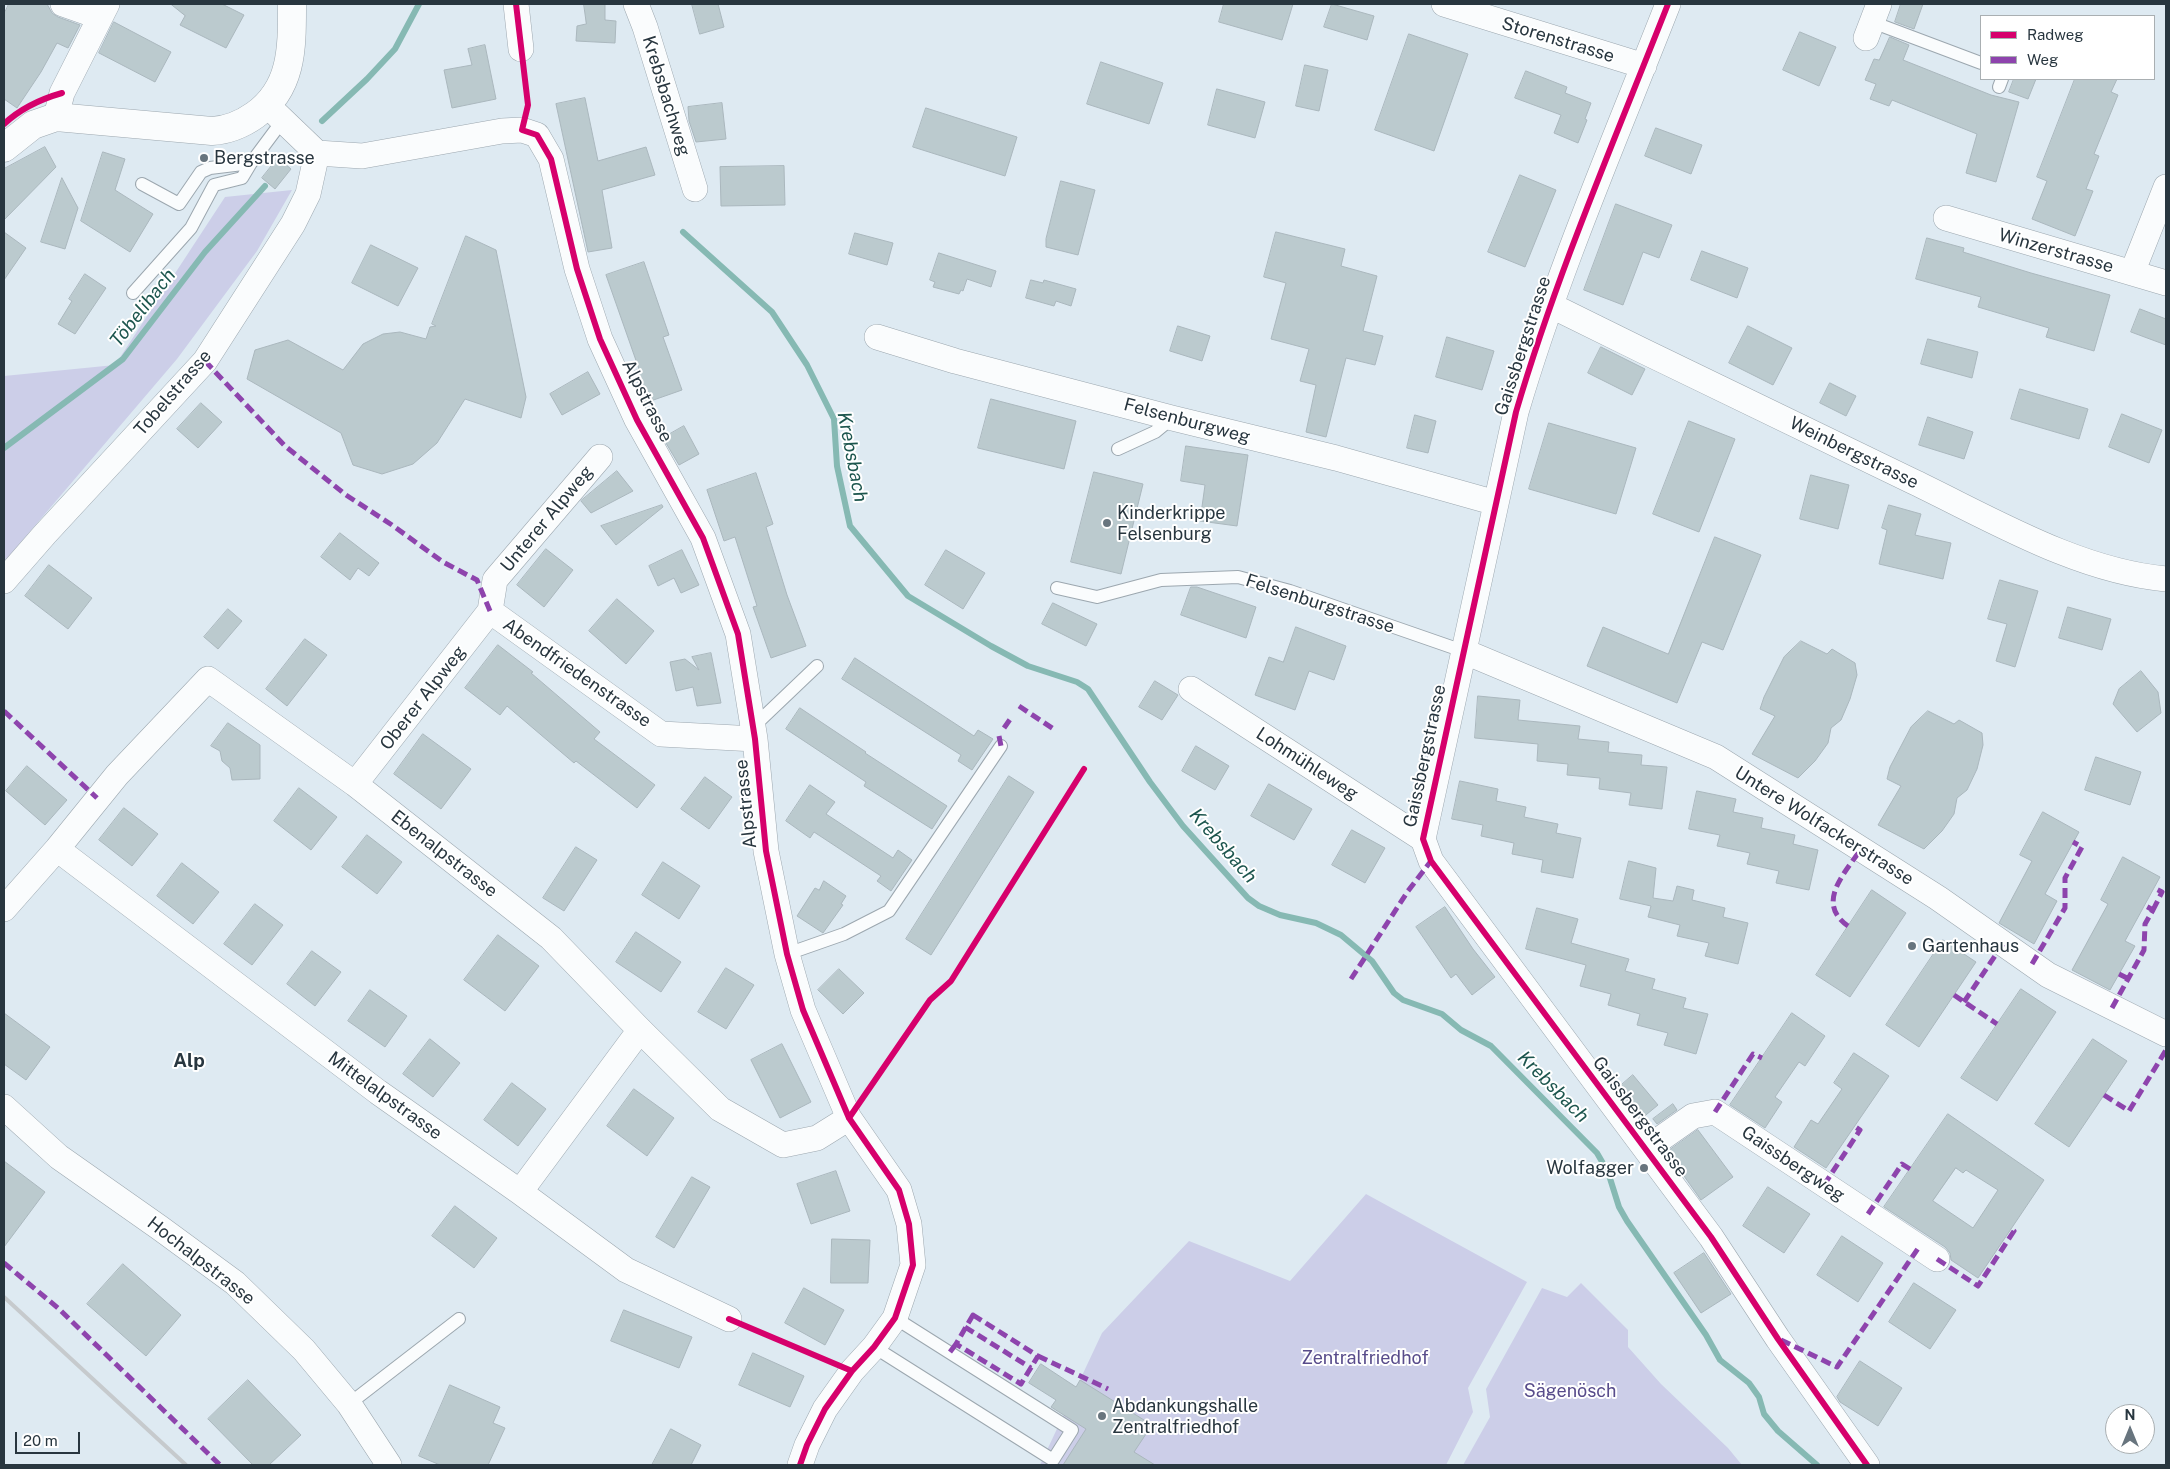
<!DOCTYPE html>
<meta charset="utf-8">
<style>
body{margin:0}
#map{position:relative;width:2170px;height:1469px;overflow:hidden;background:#deeaf2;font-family:"Public Sans",sans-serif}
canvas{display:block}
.frame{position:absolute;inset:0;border:5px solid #28363f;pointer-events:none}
.legend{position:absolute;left:1980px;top:15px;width:175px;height:65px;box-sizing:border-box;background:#fff;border:1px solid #a9afb2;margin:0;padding:6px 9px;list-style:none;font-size:15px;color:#28363f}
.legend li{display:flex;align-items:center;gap:10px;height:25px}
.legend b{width:25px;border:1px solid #a9afb2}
.north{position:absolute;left:2105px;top:1404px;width:50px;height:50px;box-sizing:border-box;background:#fff;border:1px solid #a9afb2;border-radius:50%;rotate:0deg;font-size:14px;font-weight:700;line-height:20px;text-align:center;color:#28363f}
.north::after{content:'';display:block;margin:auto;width:18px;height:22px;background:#68757e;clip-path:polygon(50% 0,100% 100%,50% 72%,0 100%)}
.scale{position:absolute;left:15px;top:1432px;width:65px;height:22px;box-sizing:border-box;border:2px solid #28363f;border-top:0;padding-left:6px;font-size:15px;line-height:18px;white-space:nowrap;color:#28363f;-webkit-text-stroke:4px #fff;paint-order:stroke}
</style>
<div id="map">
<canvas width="2170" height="1469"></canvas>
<div class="frame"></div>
<ul class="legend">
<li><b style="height:6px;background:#d6006c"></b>Radweg</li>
<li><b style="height:6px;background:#8e44ad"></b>Weg</li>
</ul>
<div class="north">N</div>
<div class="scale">20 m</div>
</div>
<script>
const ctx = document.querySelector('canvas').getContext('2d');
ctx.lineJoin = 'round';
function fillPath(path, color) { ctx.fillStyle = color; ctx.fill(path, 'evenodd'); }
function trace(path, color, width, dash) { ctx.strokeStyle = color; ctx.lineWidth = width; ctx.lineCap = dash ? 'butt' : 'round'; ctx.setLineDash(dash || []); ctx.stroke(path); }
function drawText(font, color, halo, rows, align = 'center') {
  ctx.font = font + ' "Public Sans",sans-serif'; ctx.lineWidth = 4; ctx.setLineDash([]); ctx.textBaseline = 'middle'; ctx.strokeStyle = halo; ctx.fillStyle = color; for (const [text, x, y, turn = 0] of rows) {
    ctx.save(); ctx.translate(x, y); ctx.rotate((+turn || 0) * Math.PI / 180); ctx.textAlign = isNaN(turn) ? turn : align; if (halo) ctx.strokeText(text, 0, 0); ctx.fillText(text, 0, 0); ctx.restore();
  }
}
const green = new Path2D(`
 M292 190 257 251 177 359 4 562V376L115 365 225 197Z
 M1366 1194 1527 1282 1468 1388 1473 1412 1446 1465H1040L1102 1333 1189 1241 1290 1281Z
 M1581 1283 1628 1330V1347L1661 1384 1728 1448 1742 1465H1463L1490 1417 1486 1389 1542 1288 1567 1297Z`);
const stream = new Path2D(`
 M322 121 367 79 395 49 419 4
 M683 232 772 312 807 365 834 419 837 466 850 526 908 596 991 646 1028 666 1077 682 1088 689 1150 782 1183 826 1248 898 1259 906 1280 915 1316 923 1341 935 1372 961 1394 993 1403 1000 1442 1014 1461 1030 1491 1046 1597 1153 1608 1172 1619 1207 1627 1221 1706 1335 1720 1360 1749 1383 1759 1397 1764 1414 1778 1431 1817 1465
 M4 448 123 359 205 252 265 186`);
const building = new Path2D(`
 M9 4H47L52 13 58 17 80 25 68 48 57 43 41 72 17 108 4 99V14Z
 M171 4H222L244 15 226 48 180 25 185 16Z
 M584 4H605V20L616 21 615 43 576 41 577 26 586 24Z
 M692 4H718L724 27 700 34Z
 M1224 4H1293L1282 40 1219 22Z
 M1332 4 1374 16 1367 40 1324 27Z
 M1901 4H1923L1914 29 1895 22Z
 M114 22 171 52 155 82 99 53Z
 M1800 32 1836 47 1819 86 1783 70Z
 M1409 34 1468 54 1434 151 1375 130Z
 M1890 37 1909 45 1903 60 1991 95 2019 102 1996 182 1966 173 1977 134 1892 100 1889 106 1870 99 1876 84 1865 80 1874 59 1879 60Z
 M485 45 496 99 452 108 444 70 472 65 468 49Z
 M1101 62 1163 83 1149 124 1087 104Z
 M1305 65 1328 70 1319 111 1296 106Z
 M1526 71 1567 87 1565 93 1591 103 1585 119 1587 120 1578 143 1554 133 1561 115 1515 98Z
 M2014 79H2036L2028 99 2009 92Z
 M2075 79H2117L2111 92 2118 95 2094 154 2099 156 2086 189 2093 191 2075 236 2032 219 2047 181 2037 177Z
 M1217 89 1265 102 1255 138 1208 125Z
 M585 98 598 161 646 147 655 175 602 190 612 248 588 252 556 104Z
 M722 103 726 139 696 142 689 121 688 107Z
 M926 108 1017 137 1005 176 913 147Z
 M1656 128 1702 145 1691 174 1645 156Z
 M45 147 56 167 4 220V169Z
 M103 152 125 159 115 190 153 214 130 252 81 221Z
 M278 158 291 169 275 189 262 178Z
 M784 166 785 205 721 206 720 167Z
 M1520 175 1556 190 1525 267 1488 252Z
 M62 178 78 208 65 249 41 242Z
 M1061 181 1095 190 1078 255 1046 247V239Z
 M1616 204 1672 225 1659 258 1643 252 1623 305 1584 290Z
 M4 232 26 248 4 280Z
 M1276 232 1345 249 1341 266 1377 276 1363 331 1383 336 1375 365 1346 358 1326 437 1306 432 1316 385 1300 381 1309 349 1271 339 1286 283 1264 277Z
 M855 233 893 243 887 265 849 254Z
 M466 236 496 250 526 397 521 418 465 399 437 443 413 464 382 474 353 465 341 433 247 379 255 350 288 340 343 370 363 344 383 334 400 332 426 339 430 327 436 326 432 324Z
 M1927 238 1964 248 1963 252 2031 273 2110 295 2094 351 2046 337 2049 328 1978 307 1981 297 1916 279Z
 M371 245 418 268 398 306 352 283Z
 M1702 251 1748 268 1737 298 1691 280Z
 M939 253 996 271 991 287 967 279 963 291 961 290 959 294 933 287 935 282 930 280Z
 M644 262 669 335 663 337 682 390 645 403 634 371 639 369 606 275Z
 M85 274 106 288 75 334 58 324 72 301 69 299Z
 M1031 280 1043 283 1044 280 1076 289 1071 306 1056 301 1054 306 1026 298Z
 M2140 309 2166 319V345L2131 332Z
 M1178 326 1210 336 1202 361 1170 351Z
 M1748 326 1792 348 1773 385 1729 363Z
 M1447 337 1494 351 1482 390 1436 377Z
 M1928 339 1978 352 1972 378 1921 364Z
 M1601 347 1645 369 1632 395 1588 373Z
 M588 372 600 394 562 415 550 394Z
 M1830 383 1856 396 1846 416 1820 403Z
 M2020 389 2088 409 2079 439 2011 419Z
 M991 399 1076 421 1064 469 978 448Z
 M201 403 222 422 198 448 177 429Z
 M2122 414 2162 430 2149 463 2109 447Z
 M1415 415 1436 421 1428 453 1407 448Z
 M1928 417 1973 432 1964 459 1919 445Z
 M1689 421 1735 439 1699 532 1653 514Z
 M1549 423 1636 448 1616 514 1529 489Z
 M684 426 699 454 679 465 663 438Z
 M1186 446 1248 455 1237 526 1200 521 1205 485 1181 481Z
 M617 471 633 491 591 513 581 501Z
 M1094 472 1143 484 1121 574 1071 562Z
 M756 473 773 524 766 527 787 595 806 646 771 658 753 607 757 606 735 537 724 541 707 490Z
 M1811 475 1849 485 1838 529 1800 519Z
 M662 505 663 507 616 545 601 526Z
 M1889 505 1921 514 1915 535 1951 543 1943 579 1879 564 1887 530 1882 528Z
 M340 533 379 563 369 576 358 568 350 580 321 557Z
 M1715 537 1761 555 1723 650 1702 642 1677 703 1587 666 1603 627 1668 654Z
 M546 549 573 570 544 607 517 585Z
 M682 550 699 585 681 593 674 578 658 586 649 566Z
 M946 550 985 573 963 609 925 585Z
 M49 565 92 598 68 629 25 596Z
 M2000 580 2038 591 2015 667 1996 661 2007 624 1988 619Z
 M1191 587H1197L1256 607 1246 638 1181 615Z
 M617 599 654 631 626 664 589 631Z
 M1053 603 1097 624 1086 646 1042 624Z
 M2068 607 2111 619 2102 650 2059 638Z
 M228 609 242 621 218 649 204 637Z
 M1296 627 1346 646 1334 680 1309 671 1295 710 1255 695 1269 657 1283 662Z
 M305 639 327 655 287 706 266 689Z
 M1801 641 1827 654 1832 649 1855 663 1857 675 1850 699 1841 720 1831 728 1828 743 1815 761 1798 778 1752 754 1775 716 1760 709 1764 697 1784 657Z
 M498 645 533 672 531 673 600 732 594 739 655 785 637 808 576 761 574 763 507 706 500 715 465 688Z
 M711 653 721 703 697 706 693 687 676 691 670 662 685 659 699 670 692 657Z
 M855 658 974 736 978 730 993 739 972 770 958 761 961 755 842 679Z
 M2141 671 2158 692 2161 713 2137 732 2113 704 2119 689Z
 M1155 681 1178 695 1162 720 1139 707Z
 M1478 696 1520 700 1518 720 1580 726 1578 739 1609 742 1608 752 1642 755 1641 765 1667 767 1662 809 1629 805 1631 793 1599 789 1600 778 1567 775 1568 764 1537 761 1538 744 1475 738Z
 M800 708 866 752 865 753 947 806 932 829 864 786 866 782 786 729Z
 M1928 711 1954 724 1959 720 1982 733 1983 745 1977 769 1967 790 1957 798 1954 814 1942 831 1924 849 1878 825 1901 786 1887 779 1890 767 1911 727Z
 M228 723 260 745V779L232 780 230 768 222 761 220 751 211 746Z
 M423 734 471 769 441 809 394 774Z
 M1196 746 1229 766 1215 790 1182 771Z
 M2096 757 2141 772 2130 805 2085 790Z
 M27 766 67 800 45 825 6 791Z
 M1009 776 1034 792 931 955 906 939Z
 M705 777 732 797 709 829 681 809Z
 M1460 781 1498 789 1496 801 1526 807 1524 817 1558 824 1556 833 1581 838 1573 878 1541 872 1543 860 1512 854 1514 843 1481 836 1483 825 1452 819Z
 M1269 784 1312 809 1294 840 1251 816Z
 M810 785 835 802 826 814 893 858 898 850 912 860 891 891 877 881 881 876 814 832 810 838 786 821Z
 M299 788 337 817 311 850 274 821Z
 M1697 791 1736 799 1733 812 1763 818 1761 828 1795 835 1793 844 1818 850 1809 890 1776 883 1779 871 1747 864 1750 853 1717 846 1720 835 1689 829Z
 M124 808 158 834 132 866 99 840Z
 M2043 812 2079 832 2045 894 2057 901 2034 944 1999 923 2032 861 2020 855Z
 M1352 830 1385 848 1365 883 1332 865Z
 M367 835 402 862 377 894 342 867Z
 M576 847 597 860 564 911 543 898Z
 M2123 857 2160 877 2125 941 2135 946 2110 990 2072 970 2108 904 2101 900Z
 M1629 861 1656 868 1653 898 1673 901 1677 886 1694 890 1692 900 1725 908 1723 917 1748 923 1738 964 1705 956 1709 943 1677 936 1680 925 1648 917 1651 906 1620 899Z
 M663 862 700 886 679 919 642 895Z
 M182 863 219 892 193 924 157 896Z
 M824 881 846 896 841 904 843 905 823 933 797 916 815 888 819 890Z
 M1872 890 1906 913 1850 997 1816 975Z
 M255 904 283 925 252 965 224 944Z
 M1445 907 1473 949 1495 977 1472 995 1456 974 1451 978 1416 927Z
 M1537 908 1578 919 1571 943 1629 959 1625 971 1655 979 1652 989 1686 998 1683 1008 1708 1014 1696 1054 1664 1045 1668 1033 1637 1025 1640 1014 1608 1005 1611 994 1580 986 1586 965 1526 949Z
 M636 932 681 962 661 992 616 962Z
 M498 935 539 966 505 1011 464 980Z
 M1943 940 1976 962 1919 1047 1886 1025Z
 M312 951 341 972 315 1006 287 984Z
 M726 968 754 985 726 1029 698 1012Z
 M839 969 864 993 843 1014 818 990Z
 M2021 989 2056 1012 1997 1101 1961 1078Z
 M370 990 407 1016 385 1047 348 1021Z
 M4 1013 50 1047 26 1080 4 1064Z
 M1792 1013 1825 1036 1805 1066 1799 1062 1775 1097 1782 1102 1765 1128 1730 1105Z
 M430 1039 460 1063 433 1097 403 1074Z
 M2093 1039 2127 1061 2069 1147 2035 1124Z
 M782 1044 811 1102 780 1118 751 1060Z
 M1854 1053 1889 1076 1826 1168 1794 1147 1811 1120 1818 1124 1842 1089 1834 1083Z
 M1633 1075 1658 1105 1641 1119 1618 1088Z
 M512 1083 546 1109 518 1146 484 1120Z
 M634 1089 674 1118 647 1156 607 1126Z
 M1673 1104 1677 1110 1657 1124 1653 1119Z
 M1948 1114 2044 1180 1978 1278 1951 1260 1950 1253 1945 1247 1884 1207ZM1956 1168 1963 1173 1966 1170 1998 1190 1973 1228 1933 1201Z
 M1698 1130 1733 1177 1701 1200 1667 1152Z
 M4 1161 45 1192 4 1247Z
 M836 1171 850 1211 811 1224 797 1184Z
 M692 1177 710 1187 674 1248 656 1237Z
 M1768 1187 1810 1214 1784 1253 1743 1226Z
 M455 1206 497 1238 474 1268 432 1236Z
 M1842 1236 1883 1263 1858 1302 1817 1275Z
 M832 1239 870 1240 868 1283H831Z
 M1704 1253 1731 1294 1701 1313 1674 1273Z
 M123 1264 181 1315 146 1356 87 1304Z
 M1914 1283 1956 1310 1930 1349 1889 1322Z
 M804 1288 844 1310 825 1345 785 1323Z
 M624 1310 692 1337 679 1368 611 1341Z
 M753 1353 804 1376 790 1407 739 1385Z
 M1860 1361 1902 1388 1878 1426 1840 1402 1837 1397Z
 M1041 1364 1076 1387 1080 1380 1152 1425 1134 1452 1155 1465H1063L1086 1429 1051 1407 1056 1400 1029 1383Z
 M248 1380 301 1435 269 1465H253L208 1419Z
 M450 1385 500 1407 493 1423 505 1428 488 1465H440L419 1456Z
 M671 1429 701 1445 691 1465H652Z`);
const lane = new Path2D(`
 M1872 22 1981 63
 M1999 87 2002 79
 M142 184 179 204 201 172 210 168 251 163 283 120
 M133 293 191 228 214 185 242 178 251 163
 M1118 449 1155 432 1172 418
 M1057 588 1097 597 1161 580 1238 577 1290 591 1463 651
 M753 727 817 666
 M787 954 844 934 889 911 1001 746
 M874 1347 1053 1460 1072 1430 895 1318
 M349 1404 459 1319`);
const street = new Path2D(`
 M63 4 100 17
 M516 4 521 49
 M636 4 645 27 695 189
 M1444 4 1644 66
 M1668 4C1615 139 1557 273 1516 412L1423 839 1431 861 1711 1237 1778 1339 1867 1465
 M1866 38 1879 4
 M268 106 317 153 362 156 502 131 522 130 537 135 551 159 577 269 600 339 637 420 703 538 738 634 755 739 766 851 787 954 803 1010 849 1118 899 1190 909 1224 913 1265 895 1318 874 1347 852 1371 825 1409 807 1445 800 1465
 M56 117 62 93 107 4
 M1946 218 2166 283
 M2132 273 2166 187
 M1550 305C1671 365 1793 424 1914 482 1993 520 2078 571 2166 579
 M877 337 955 361 1172 418 1336 458 1496 503
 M4 581 45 534 205 361 293 224 308 194 317 153
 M490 611 661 734 755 739
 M1463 651 1716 757 1938 898 2048 975 2166 1034
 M1191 689 1423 839
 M355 784 490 611 495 580 600 457
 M57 849 378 1092 520 1192 626 1270 729 1319
 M4 909 57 849 117 775 208 679 355 784 551 938 640 1030 720 1109 783 1145 817 1138 849 1118
 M4 1107 59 1157 160 1228 235 1283 304 1350 349 1404 389 1465
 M1646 1149 1693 1116 1715 1112 1937 1259
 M520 1192 640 1030`);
const secondary = new Path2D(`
 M4 148 33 125 56 117 212 131C228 130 241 125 255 115 293 88 292 47 292 4`);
const rail = new Path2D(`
 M4 1297 186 1465`);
const quiet = new Path2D(`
 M205 361 285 446 346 495 392 525 443 562 477 580 490 611
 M1019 706 1055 730
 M4 711 97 798
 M1004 728 1011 718
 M999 736 1001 746
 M2153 910 2162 892 2154 888
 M1848 926C1815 903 1845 873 1861 849
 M2032 964 2065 908V878L2082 847 2073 842
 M2119 974 2129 979
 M1351 979 1408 891 1431 861
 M1954 995 1997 1024
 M1964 1002 2003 944
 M2112 1008 2144 950 2145 924 2153 910 2144 905
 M2104 1095 2129 1111 2166 1050
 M1715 1112 1753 1054 1762 1058
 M1824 1185 1860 1130 1854 1126
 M1868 1214 1902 1164 1910 1169
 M1937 1259 1978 1286 2014 1231 2011 1229
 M4 1263 58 1308 220 1465
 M973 1315 1038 1356 1021 1384 956 1344Z
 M965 1327 1031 1368
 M1781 1340 1837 1367 1919 1247
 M950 1352 956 1344
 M1038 1356 1108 1389`);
const cycleway = new Path2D(`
 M516 4 528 105 522 130 537 135 551 159 577 269 600 339 637 420 703 538 738 634 755 739 766 851 787 954 803 1010 849 1118 899 1190 909 1224 913 1265 895 1318 874 1347 852 1371 825 1409 807 1445 800 1465
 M1668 4C1615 139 1557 273 1516 412L1423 839 1431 861 1711 1237 1778 1339 1867 1465
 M4 124C20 109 41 99 62 93
 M849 1118 930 1000 951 981 1084 769
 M729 1319 852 1371`);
const markers = [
 [204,158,5,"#68757e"],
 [1107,523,5,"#68757e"],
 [1912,946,5,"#68757e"],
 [1644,1168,5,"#68757e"],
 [1102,1416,5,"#68757e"]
];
const streetNames = [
 ["Storenstrasse",1558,40,17],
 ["Krebsbachweg",666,96,73],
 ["Winzerstrasse",2056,251,16],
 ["Gaissbergstrasse",1523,346,-72],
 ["Tobelstrasse",173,393,-49],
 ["Alpstrasse",647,401,63],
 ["Felsenburgweg",1187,421,15],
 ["Weinbergstrasse",1854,453,26],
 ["Unterer Alpweg",547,519,-50],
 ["Felsenburgstrasse",1320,604,18],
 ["Abendfriedenstrasse",577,673,35],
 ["Oberer Alpweg",423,698,-52],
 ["Gaissbergstrasse",1425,756,-78],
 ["Lohmühleweg",1307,764,33],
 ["Alpstrasse",746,804,-96],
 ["Untere Wolfackerstrasse",1824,826,32],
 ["Ebenalpstrasse",444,854,38],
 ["Mittelalpstrasse",385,1096,36],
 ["Gaissbergstrasse",1640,1117,53],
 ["Gaissbergweg",1793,1164,34],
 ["Hochalpstrasse",201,1261,38]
];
const poiNames = [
 ["Bergstrasse",214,158],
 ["Kinderkrippe",1117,513],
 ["Felsenburg",1117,534],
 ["Gartenhaus",1922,946],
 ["Wolfagger",1634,1168,"right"],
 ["Abdankungshalle",1112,1406],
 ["Zentralfriedhof",1112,1427]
];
const parkNames = [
 ["Zentralfriedhof",1365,1358],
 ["Sägenösch",1570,1391]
];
const waterNames = [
 ["Töbelibach",143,308,-52],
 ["Krebsbach",852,457,79],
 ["Krebsbach",1223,846,49],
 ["Krebsbach",1553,1087,45]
];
const neighbourhoodNames = [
 ["Alp",189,1061]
];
fillPath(green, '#cccee8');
trace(stream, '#86b9b3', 6);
fillPath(building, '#bbcace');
trace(building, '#aab7bd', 1);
trace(lane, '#9ca7af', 14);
trace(street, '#9ca7af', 26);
trace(secondary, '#9ca7af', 29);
trace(lane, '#fafcfd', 12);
trace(street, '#fafcfd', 25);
trace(secondary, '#fafcfd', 28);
trace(rail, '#c6cacd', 4);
trace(quiet, '#8e44ad', 5, [10, 5]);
trace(cycleway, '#d6006c', 6);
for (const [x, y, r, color] of markers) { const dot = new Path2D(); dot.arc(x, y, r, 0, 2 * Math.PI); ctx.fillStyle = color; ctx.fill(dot); trace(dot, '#fff', 2); }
drawText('18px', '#28363f', '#fff', streetNames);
drawText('18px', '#28363f', '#fff', poiNames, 'left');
drawText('18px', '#584c8b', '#fff', parkNames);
drawText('italic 19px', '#1d564e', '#fff', waterNames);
drawText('bold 19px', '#28363f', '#fff', neighbourhoodNames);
</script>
